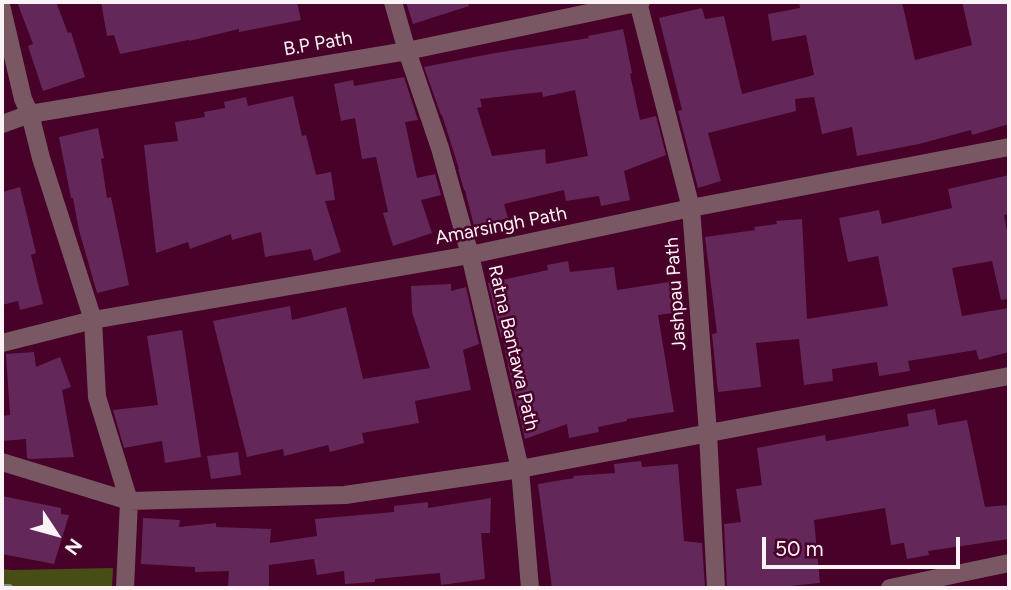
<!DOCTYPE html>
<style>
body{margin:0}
#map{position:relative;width:1011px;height:590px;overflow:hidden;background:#480128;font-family:Figtree,sans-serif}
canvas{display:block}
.frame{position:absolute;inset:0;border:4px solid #fbf2f5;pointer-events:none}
.north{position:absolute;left:21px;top:499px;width:70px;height:70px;-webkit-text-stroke:5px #480128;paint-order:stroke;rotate:126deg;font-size:19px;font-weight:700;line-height:28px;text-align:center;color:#fbf2f5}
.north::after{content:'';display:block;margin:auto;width:24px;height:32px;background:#fbf2f5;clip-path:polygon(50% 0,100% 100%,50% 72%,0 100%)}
.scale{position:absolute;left:762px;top:537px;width:198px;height:32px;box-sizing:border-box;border:4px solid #fbf2f5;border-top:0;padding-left:9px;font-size:21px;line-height:24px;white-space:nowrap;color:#fbf2f5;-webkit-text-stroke:5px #480128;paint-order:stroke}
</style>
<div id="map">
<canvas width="1011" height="590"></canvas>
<div class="frame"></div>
<div class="north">N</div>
<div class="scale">50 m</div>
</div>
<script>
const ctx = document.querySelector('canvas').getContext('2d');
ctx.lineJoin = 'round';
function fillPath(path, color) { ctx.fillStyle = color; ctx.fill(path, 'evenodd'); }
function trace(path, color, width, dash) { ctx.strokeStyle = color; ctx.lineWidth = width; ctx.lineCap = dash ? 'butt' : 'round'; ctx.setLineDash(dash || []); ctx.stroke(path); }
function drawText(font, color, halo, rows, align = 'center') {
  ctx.font = font + ' Figtree,sans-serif'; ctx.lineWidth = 5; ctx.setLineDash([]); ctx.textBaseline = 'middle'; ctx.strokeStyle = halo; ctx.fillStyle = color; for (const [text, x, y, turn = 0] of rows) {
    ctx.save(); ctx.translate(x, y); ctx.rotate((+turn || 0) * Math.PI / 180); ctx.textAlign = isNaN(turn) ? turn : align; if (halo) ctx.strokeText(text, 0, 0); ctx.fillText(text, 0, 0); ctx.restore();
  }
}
const green = new Path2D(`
 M113 568 112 588H2V569L12 570Z`);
const stream = new Path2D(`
 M2 588H9`);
const building = new Path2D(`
 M17 2H56L68 33 71 32 85 77 43 91 28 46 33 44Z
 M101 2H297L301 20 239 32V29L189 41V40L120 54 114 35 107 36Z
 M406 2H468L469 6 413 24Z
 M799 2H902L915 60 972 45 962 2H1009V124L972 135 971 130 919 144 857 156 852 127 822 134 814 97 795 99 796 111 708 133 721 181 698 188 678 111 682 110 659 18 702 8 705 19 724 16 742 94 814 75 806 35 772 41 768 14 800 8Z
 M623 29 632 73 630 74 640 120 656 116 666 155 624 171 630 200 601 206 599 196 566 201 564 190 504 204 508 218 474 226 465 190H464L458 169H459L442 115H441L424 67 495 53 589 38 588 36ZM575 90 588 156 546 164 545 149 492 156 477 108 482 107 480 99 542 92 543 97Z
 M404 77 418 120 405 122 417 178 435 174 441 195 421 200 432 233 393 246 383 213 388 212 376 157 362 159 355 118 341 121 334 84 353 80 354 86Z
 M293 96 302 136 306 135 316 175 331 172 335 200 325 201 341 252 314 261 311 249 265 257 261 232 232 240 231 234 190 249 188 242 156 253 144 145 178 141 175 122 205 117 204 112 225 108 224 102 246 97 248 106Z
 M98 128 104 158 101 159 107 198 111 197 129 285 97 293 79 230 73 198H71L59 137Z
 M1009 175V214L1004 215 1009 242V299L1001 300 992 261 952 268 962 316 1009 308V352L979 360 976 350 908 361 910 371 879 376 877 362 832 369 833 381 804 385 799 339 756 343 761 387 718 392 712 334 717 333 705 237 755 230 754 227 777 224 776 221 802 219 807 319 888 306 878 256 848 262 839 218 879 210 882 224 952 208 948 189Z
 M20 187 36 253 31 255 43 304 20 310 18 301 2 305V192Z
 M568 261 570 272 614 267 617 290 669 282 673 313 658 315 674 412 627 419V421L598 427 599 432 569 438 567 424 525 439 507 361 503 337H501L488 283 548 270 547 265Z
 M451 284V291L466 287 479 344 463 350 471 390 415 401 419 423 362 433 364 443 330 452 328 445 284 456 283 449 247 457 213 321 290 306 292 320 346 307 363 379 430 368 412 312 411 286Z
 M182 330 201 457 165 463 162 441 124 448 113 410 158 405 147 336Z
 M34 352 36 367 60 357 71 387 62 390 74 457 30 459 27 458 26 439 2 441V416L10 415 6 354Z
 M935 409 938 425 967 420 985 507 1009 505V539L928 551 929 555 907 559 904 543 891 545 885 508 814 520 820 583 769 588H727L724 524 741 522 736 489 762 485 757 448 825 435 826 441 909 426 907 414Z
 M238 452 241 475 211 479 207 456Z
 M641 461 642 467 678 464 684 541 702 543 705 588H552L538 484 574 478 573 476 615 473 614 464Z
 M2 496 61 508V514L69 515 54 564 2 554Z
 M491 498 490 533H481L485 579 441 585 440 573 375 579V582L345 584 344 571 317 575 314 559 269 565V588H228L229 571 195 572V567L141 564 143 518 180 520 179 527 216 523V527L271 529 270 543 317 536 315 519 394 512V506L428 502V508Z`);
const minor = new Path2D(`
 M393 2 407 51 440 148 470 255 520 469 530 588
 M638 2 691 208 708 433 716 588
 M2 9 23 99 30 114 41 158 93 320 97 397 129 501 125 588
 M2 124 30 114 407 51 641 2
 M2 343 93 320 470 255 691 208 1009 147
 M2 462 129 501 345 495 520 469 1009 376
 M890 588 1009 563`);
const streetNames = [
 ["B.P Path",318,44,-10],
 ["Amarsingh Path",501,226,-11],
 ["Jashpau Path",676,294,-94],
 ["Ratna Bantawa Path",513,348,77]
];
fillPath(green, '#474d15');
trace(stream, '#71968d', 8);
fillPath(building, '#632859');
trace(minor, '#795864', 18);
drawText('19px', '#fbf2f5', '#480128', streetNames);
</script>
